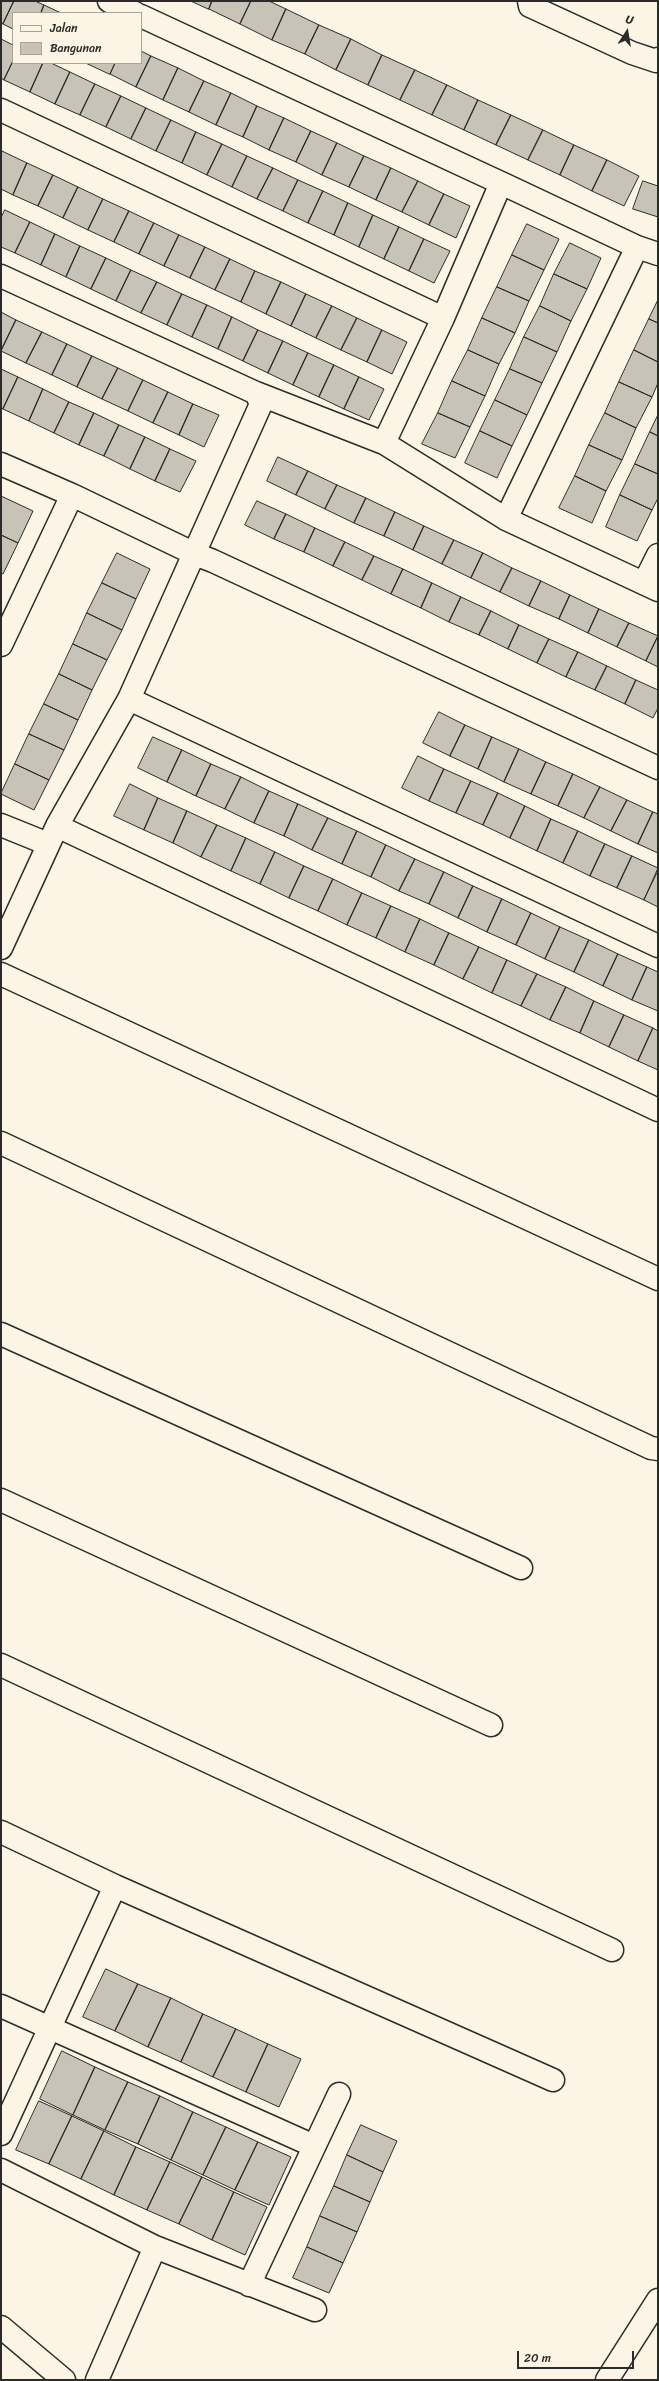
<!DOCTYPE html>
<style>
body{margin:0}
#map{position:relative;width:659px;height:2381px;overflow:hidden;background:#fcf5e5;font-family:Sriracha,sans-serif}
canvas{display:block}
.frame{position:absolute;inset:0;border:2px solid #2b2b2b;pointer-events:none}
.legend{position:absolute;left:12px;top:12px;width:130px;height:52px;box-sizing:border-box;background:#fcf5e5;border:1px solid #a8a49b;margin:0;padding:5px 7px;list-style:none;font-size:12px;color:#2b2b2b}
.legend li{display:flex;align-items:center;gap:8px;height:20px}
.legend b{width:20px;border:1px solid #a8a49b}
.north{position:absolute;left:607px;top:12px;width:40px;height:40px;-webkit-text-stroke:3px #fcf5e5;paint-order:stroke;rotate:12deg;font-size:11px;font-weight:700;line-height:16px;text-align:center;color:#2b2b2b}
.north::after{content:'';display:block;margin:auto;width:14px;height:18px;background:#2b2b2b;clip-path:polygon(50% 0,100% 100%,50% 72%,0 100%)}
.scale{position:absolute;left:517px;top:2351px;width:117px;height:18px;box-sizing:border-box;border:2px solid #2b2b2b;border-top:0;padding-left:5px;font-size:12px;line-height:14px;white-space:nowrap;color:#2b2b2b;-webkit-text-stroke:3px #fcf5e5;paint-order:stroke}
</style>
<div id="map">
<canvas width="659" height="2381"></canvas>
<div class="frame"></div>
<ul class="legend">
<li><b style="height:5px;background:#fcf5e5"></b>Jalan</li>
<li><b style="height:11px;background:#c8c3b7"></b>Bangunan</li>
</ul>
<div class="north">U</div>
<div class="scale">20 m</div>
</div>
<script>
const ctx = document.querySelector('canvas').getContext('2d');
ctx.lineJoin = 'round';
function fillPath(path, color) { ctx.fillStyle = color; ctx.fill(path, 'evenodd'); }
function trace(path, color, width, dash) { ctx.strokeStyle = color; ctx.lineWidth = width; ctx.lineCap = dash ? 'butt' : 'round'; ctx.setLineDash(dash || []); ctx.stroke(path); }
const building = new Path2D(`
 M1 1H14L3 24 1 23Z
 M14 1H35L44 5 41 13H13V29L3 24Z
 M191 1H212L209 9Z
 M212 1H251L240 24 209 9Z
 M251 1H269L286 9 272 40 240 24Z
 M44 5 61 13H41Z
 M286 9 319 25 305 54 272 40Z
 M319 25 351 39 336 70 305 54Z
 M1 39 13 45V61L4 80 1 78Z
 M351 39 382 55 368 85 336 70Z
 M141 51 151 56 136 87 110 74 115 63H141Z
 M382 55 415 70 400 100 368 85Z
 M151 56 178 68 163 100 136 87Z
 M13 61V63H43L30 92 4 80Z
 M43 63H51L70 72 55 104 30 92Z
 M86 63H115L110 74Z
 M178 68 204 81 189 112 163 100Z
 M415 70 447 85 432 115 400 100Z
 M70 72 95 84 80 115 55 104Z
 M204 81 231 93 216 125 189 112Z
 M95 84 121 96 106 127 80 115Z
 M447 85 478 100 464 130 432 115Z
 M231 93 257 106 243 137 216 125Z
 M121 96 146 108 131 139 106 127Z
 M478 100 511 115 496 145 464 130Z
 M257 106 284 118 269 150 243 137Z
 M146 108 171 120 156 151 131 139Z
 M511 115 543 130 528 160 496 145Z
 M284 118 311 131 296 162 269 150Z
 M171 120 196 132 182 163 156 151Z
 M543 130 574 145 560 175 528 160Z
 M311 131 337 143 322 175 296 162Z
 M196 132 222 144 207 175 182 163Z
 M337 143 364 156 349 187 322 175Z
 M222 144 247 156 232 187 207 175Z
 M574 145 607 160 592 191 560 175Z
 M2 151 27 163 13 195 1 189Z
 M247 156 273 168 257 199 232 187Z
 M364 156 391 168 376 200 349 187Z
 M607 160 639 176 624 206 592 191Z
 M27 163 53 175 38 206 13 195Z
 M273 168 298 180 283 211 257 199Z
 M391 168 418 181 402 212 376 200Z
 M53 175 78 187 63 218 38 206Z
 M298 180 323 191 308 223 283 211Z
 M418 181 444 194 429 225 402 212Z
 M643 181 658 186V217L633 209Z
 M78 187 103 199 88 230 63 218Z
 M323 191 348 203 334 235 308 223Z
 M444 194 470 206 456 238 429 225Z
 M103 199 129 211 114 242 88 230Z
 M348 203 373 215 359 247 334 235Z
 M5 210 30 222 15 253 1 247V218Z
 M129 211 154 223 139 254 114 242Z
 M373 215 399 227 384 259 359 247Z
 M30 222 55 234 41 265 15 253Z
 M154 223 179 235 164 266 139 254Z
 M527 224 559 239 544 270 512 255Z
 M399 227 424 239 409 271 384 259Z
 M55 234 80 246 66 277 41 265Z
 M179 235 205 247 190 278 164 266Z
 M424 239 450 251 434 283 409 271Z
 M570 243 601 258 587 289 554 274Z
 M80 246 106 258 91 289 66 277Z
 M205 247 230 259 215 290 190 278Z
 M512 255 544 270 529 301 497 287Z
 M106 258 131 270 116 301 91 289Z
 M230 259 255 271 241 302 215 290Z
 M131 270 157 282 141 313 116 301Z
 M255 271 281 282 266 314 241 302Z
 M554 274 587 289 571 321 540 306Z
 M157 282 182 294 167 325 141 313Z
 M281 282 306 294 291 326 266 314Z
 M497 287 529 301 515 333 482 318Z
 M182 294 207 305 192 337 167 325Z
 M306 294 332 306 316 338 291 326Z
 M658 300V323L649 319Z
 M207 305 232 317 218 349 192 337Z
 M332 306 357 318 341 350 316 338Z
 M540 306 571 321 557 352 524 337Z
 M1 312 16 320 1 351Z
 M232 317 258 330 243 361 218 349Z
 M357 318 382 330 367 362 341 350Z
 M482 318 515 333 499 364 468 350Z
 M649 319 658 323V362L634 350Z
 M16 320 42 332 26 363 1 351Z
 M258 330 283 341 268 373 243 361Z
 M382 330 407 342 392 374 367 362Z
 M42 332 67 344 52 375 26 363Z
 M524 337 557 352 542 383 510 369Z
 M283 341 308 353 293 385 268 373Z
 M67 344 92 356 77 387 52 375Z
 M468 350 499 364 485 396 452 381Z
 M634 350 658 362V383L652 397 619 382Z
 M308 353 334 365 319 397 293 385Z
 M92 356 118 368 102 399 77 387Z
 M334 365 359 377 344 409 319 397Z
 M118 368 143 380 128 411 102 399Z
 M1 369 18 377 3 409 1 408Z
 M510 369 542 383 527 415 495 400Z
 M18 377 43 389 29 421 3 409Z
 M359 377 384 389 369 420 344 409Z
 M143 380 168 392 153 423 128 411Z
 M452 381 485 396 470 427 438 413Z
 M619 382 652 397 636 428 605 413Z
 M43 389 69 402 54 433 29 421Z
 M168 392 193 404 179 435 153 423Z
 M495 400 527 415 512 446 480 431Z
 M69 402 94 413 79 445 54 433Z
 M193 404 219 415 204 447 179 435Z
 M94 413 119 425 104 456 79 445Z
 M438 413 470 427 455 458 422 444Z
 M605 413 636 428 622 460 589 445Z
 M658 415V436L650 432Z
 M119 425 145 437 130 469 104 456Z
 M480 431 512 446 497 478 465 463Z
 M650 432 658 436V474L635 464Z
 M145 437 170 449 155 481 130 469Z
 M589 445 622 460 606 491 575 476Z
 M170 449 196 461 180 492 155 481Z
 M278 457 308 471 296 495 267 481Z
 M635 464 658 474V498L652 510 620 495Z
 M308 471 337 485 325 509 296 495Z
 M575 476 606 491 592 523 559 508Z
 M337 485 366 498 354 523 325 509Z
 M620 495 652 510 637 541 606 527Z
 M1 496 33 511 18 543 1 535Z
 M366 498 395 512 384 536 354 523Z
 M257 501 286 514 274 539 245 525Z
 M395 512 424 526 413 550 384 536Z
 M286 514 315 528 304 552 274 539Z
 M424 526 454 540 442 564 413 550Z
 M315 528 345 542 333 566 304 552Z
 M1 535 18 543 3 574 1 573Z
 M454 540 483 553 471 578 442 564Z
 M345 542 374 556 362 580 333 566Z
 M117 553 150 569 136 599 102 583Z
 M483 553 512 568 500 592 471 578Z
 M374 556 403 569 391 594 362 580Z
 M512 568 541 581 529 606 500 592Z
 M403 569 432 583 421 608 391 594Z
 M541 581 570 595 559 619 529 606Z
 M102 583 136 599 122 630 87 613Z
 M432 583 461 597 449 622 421 608Z
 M570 595 599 609 588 633 559 619Z
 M461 597 491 611 479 635 449 622Z
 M599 609 629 623 617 647 588 633Z
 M491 611 519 625 508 649 479 635Z
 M87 613 122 630 107 660 73 644Z
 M629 623 658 636 646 661 617 647Z
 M519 625 549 639 537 663 508 649Z
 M658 636V667L646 661Z
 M549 639 578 652 566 677 537 663Z
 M73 644 107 660 92 690 59 674Z
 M578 652 607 666 595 690 566 677Z
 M607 666 636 680 625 704 595 690Z
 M59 674 92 690 78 720 44 704Z
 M636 680 658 690V708L653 718 625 704Z
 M44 704 78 720 64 750 29 734Z
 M439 712 465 725 450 756 423 743Z
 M465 725 492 737 478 769 450 756Z
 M29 734 64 750 49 780 15 764Z
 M153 737 182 750 167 782 138 768Z
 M492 737 519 749 504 782 478 769Z
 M519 749 546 762 531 794 504 782Z
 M182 750 211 764 196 796 167 782Z
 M418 756 444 769 429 801 402 788Z
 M546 762 573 774 558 806 531 794Z
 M15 764 49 780 34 810 1 794Z
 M211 764 241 777 225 809 196 796Z
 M444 769 471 781 456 813 429 801Z
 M573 774 600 787 584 818 558 806Z
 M241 777 269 791 254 823 225 809Z
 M471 781 498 793 483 825 456 813Z
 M130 784 158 798 144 830 114 816Z
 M600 787 627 800 611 831 584 818Z
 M269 791 298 804 284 836 254 823Z
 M498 793 525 806 510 838 483 825Z
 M158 798 187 811 173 843 144 830Z
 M627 800 653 812 638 844 611 831Z
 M298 804 328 818 312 850 284 836Z
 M525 806 551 819 537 851 510 838Z
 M187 811 217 825 201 857 173 843Z
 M653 812 658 814V853L638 844Z
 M328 818 357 831 342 864 312 850Z
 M551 819 578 831 563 863 537 851Z
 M217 825 246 838 231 871 201 857Z
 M357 831 386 845 371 877 342 864Z
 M578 831 605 844 590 876 563 863Z
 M246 838 275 852 260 884 231 871Z
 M605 844 632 856 617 888 590 876Z
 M386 845 415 859 399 891 371 877Z
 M275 852 304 866 289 898 260 884Z
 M632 856 658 868 644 900 617 888Z
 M415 859 444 872 429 904 399 891Z
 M304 866 333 879 318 911 289 898Z
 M658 871V907L644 900Z
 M444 872 473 886 458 918 429 904Z
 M333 879 362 893 347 925 318 911Z
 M473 886 502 899 487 932 458 918Z
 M362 893 391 906 376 938 347 925Z
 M502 899 531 913 516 945 487 932Z
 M391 906 420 919 405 952 376 938Z
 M531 913 560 927 545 959 516 945Z
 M420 919 449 933 434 965 405 952Z
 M560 927 589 940 574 972 545 959Z
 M449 933 479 947 463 979 434 965Z
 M589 940 618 954 603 986 574 972Z
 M479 947 507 960 492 993 463 979Z
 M618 954 647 967 632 1000 603 986Z
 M507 960 537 974 521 1006 492 993Z
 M647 967 658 972V1011L632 1000Z
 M537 974 566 987 550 1020 521 1006Z
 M566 987 594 1001 580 1033 550 1020Z
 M594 1001 624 1015 609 1047 580 1033Z
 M624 1015 653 1028 638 1061 609 1047Z
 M653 1028 658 1031V1070L638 1061Z
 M106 1969 138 1984 115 2031 83 2017Z
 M138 1984 171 1998 148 2047 115 2031Z
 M171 1998 203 2014 181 2062 148 2047Z
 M203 2014 236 2029 213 2077 181 2062Z
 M236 2029 268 2044 246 2092 213 2077Z
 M268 2044 301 2059 279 2107 246 2092Z
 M62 2051 95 2067 73 2115 40 2099Z
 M95 2067 128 2082 105 2130 73 2115Z
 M128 2082 160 2096 138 2144 105 2130Z
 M160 2096 193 2112 171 2160 138 2144Z
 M39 2101 72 2116 49 2164 16 2150Z
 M193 2112 226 2127 203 2175 171 2160Z
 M72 2116 104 2131 81 2179 49 2164Z
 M361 2125 397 2141 383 2172 347 2155Z
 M226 2127 258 2142 235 2190 203 2175Z
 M104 2131 136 2147 114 2195 81 2179Z
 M258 2142 291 2157 269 2205 235 2190Z
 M136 2147 170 2162 147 2210 114 2195Z
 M347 2155 383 2172 370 2202 334 2186Z
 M170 2162 202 2177 179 2224 147 2210Z
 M202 2177 234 2192 212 2240 179 2224Z
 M334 2186 370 2202 357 2232 320 2216Z
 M234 2192 267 2207 245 2255 212 2240Z
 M320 2216 357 2232 343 2263 307 2247Z
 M307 2247 343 2263 329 2293 293 2278Z`);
const street = new Path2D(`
 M109 1 135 13
 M529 1 530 6 632 53 656 61 658 59
 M141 16 501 183 443 318 384 443
 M1 110 443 318
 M501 183 637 247 658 254
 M1 276 256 393 384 443 506 519 658 590
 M1 464 72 495 195 554 213 561 658 768
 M506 519 637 247
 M644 583 658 555
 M1 645 72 495
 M129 699 658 946
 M1 825 48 844
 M57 826 658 1110
 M1 948 57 826 129 699 261 404 256 393
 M1 974 658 1279
 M1 1143 651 1448 658 1449
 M1 1334 521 1568
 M1 1500 491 1725
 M1 1665 612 1950
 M1 1832 115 1886 553 2080
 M1 2006 314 2146
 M1 2134 115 1886
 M1 2170 155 2247 315 2310
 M249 2285 339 2094
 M1 2327 64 2380
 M97 2380 155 2247
 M607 2380 658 2300`);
fillPath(building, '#c8c3b7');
trace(building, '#2b2b2b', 1);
trace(street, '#2b2b2b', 25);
trace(street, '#fcf5e5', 22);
</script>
